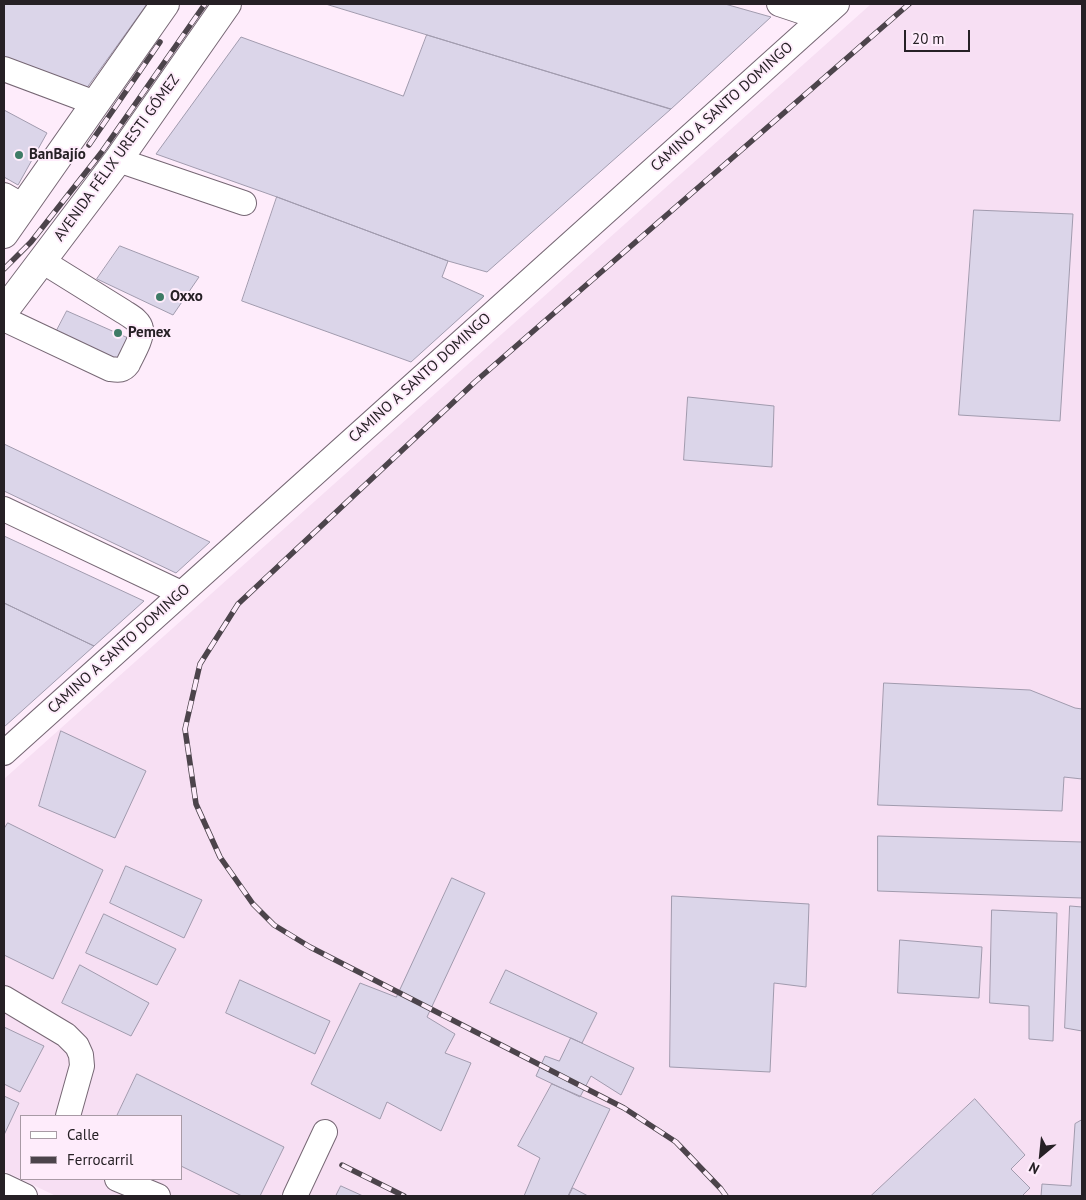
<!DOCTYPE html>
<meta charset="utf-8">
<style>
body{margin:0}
#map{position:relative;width:1086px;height:1200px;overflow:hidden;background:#feecfb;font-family:"PT Sans",sans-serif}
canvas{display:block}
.frame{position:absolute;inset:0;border:5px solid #262025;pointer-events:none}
.legend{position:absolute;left:20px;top:1115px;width:162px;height:65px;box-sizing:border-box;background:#feecfb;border:1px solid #a89aa5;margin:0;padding:6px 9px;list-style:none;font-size:15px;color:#262025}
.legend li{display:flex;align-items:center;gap:10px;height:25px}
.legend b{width:25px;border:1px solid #a89aa5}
.north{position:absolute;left:1016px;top:1130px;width:50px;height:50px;-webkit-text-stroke:4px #feecfb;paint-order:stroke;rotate:208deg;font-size:14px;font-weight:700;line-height:20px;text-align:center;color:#262025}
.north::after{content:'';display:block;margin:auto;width:18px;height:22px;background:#262025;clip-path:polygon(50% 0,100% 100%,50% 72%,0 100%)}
.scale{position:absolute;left:904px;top:30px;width:66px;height:22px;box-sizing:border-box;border:2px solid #262025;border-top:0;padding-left:6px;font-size:15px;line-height:18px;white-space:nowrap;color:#262025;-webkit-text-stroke:4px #feecfb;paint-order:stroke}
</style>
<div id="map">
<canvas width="1086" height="1200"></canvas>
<div class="frame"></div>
<ul class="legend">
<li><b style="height:6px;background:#fff"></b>Calle</li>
<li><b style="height:6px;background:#4c444b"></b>Ferrocarril</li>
</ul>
<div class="north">N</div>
<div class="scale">20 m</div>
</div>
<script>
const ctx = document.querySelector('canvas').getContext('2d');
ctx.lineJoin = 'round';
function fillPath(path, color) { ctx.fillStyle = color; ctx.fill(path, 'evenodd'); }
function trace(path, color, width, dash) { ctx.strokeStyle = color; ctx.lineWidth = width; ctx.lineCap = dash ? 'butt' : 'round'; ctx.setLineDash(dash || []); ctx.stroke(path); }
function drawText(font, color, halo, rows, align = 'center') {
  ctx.font = font + ' "PT Sans",sans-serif'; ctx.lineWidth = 4; ctx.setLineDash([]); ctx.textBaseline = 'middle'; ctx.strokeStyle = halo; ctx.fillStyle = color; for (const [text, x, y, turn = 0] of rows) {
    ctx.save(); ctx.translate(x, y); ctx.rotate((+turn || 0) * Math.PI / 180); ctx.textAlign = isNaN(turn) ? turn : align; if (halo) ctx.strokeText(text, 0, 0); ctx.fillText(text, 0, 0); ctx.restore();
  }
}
const built = new Path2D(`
 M871 4H1082V1196H56L4 1171V779ZM21 1116H181V1179H21Z`);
const building = new Path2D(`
 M4 4H147L86 89 4 59Z
 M326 4H725L771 17 671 109Z
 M427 35 671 109 487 272 448 261 277 197 156 154 241 37 403 96Z
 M4 110 47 133 18 185 4 177Z
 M277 197 448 261 442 277 484 296 411 362 242 301Z
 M974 210 1073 214 1060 421 959 415Z
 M120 246 199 277 173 315 97 279Z
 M67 311 135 341 121 366 55 334Z
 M688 397 774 406 772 467 684 460Z
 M4 444 210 542 176 573 4 491Z
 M4 536 144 601 94 646 4 603Z
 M4 603 94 646 4 727Z
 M884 683 1030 690 1075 708 1082 709V779L1064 777 1062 811 878 805Z
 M61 731 146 771 115 838 39 806Z
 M8 823 103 870 53 979 4 955V829Z
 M878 836 1082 842V898L878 891Z
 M126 866 202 900 184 938 110 903Z
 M452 878 485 893 427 1017 455 1034 445 1053 471 1063 441 1131 387 1102 380 1119 311 1084 360 983 396 997Z
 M672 896 809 904 806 987 774 983 770 1072 670 1067Z
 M1070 906 1082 907V1031L1065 1028Z
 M992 910 1057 913 1053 1041 1029 1039V1006L990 1003Z
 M104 914 176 949 157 985 86 953Z
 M900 940 982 947 979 998 898 993Z
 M80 965 149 1003 131 1036 62 1003Z
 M506 970 597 1013 582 1043 490 1003Z
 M240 980 330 1021 315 1054 226 1013Z
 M4 1027 44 1046 20 1092 4 1084Z
 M571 1038 634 1068 621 1095 591 1076 580 1097 536 1076 545 1056 559 1061Z
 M137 1074 284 1147 260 1196H242L181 1166V1116H117Z
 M552 1084 610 1109 568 1196H524L540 1158 518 1146Z
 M4 1096 19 1103 4 1135Z
 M975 1099 1025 1155 1011 1169 1030 1188 1022 1196H871Z
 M1082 1120V1196H1041L1042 1184 1071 1186 1075 1124Z
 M341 1186 363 1196H336Z
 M573 1188 588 1196H569Z`);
const minor = new Path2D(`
 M779 4 821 18
 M4 69 95 103
 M118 160 244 203
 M4 195 23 206
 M4 319 110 369C118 370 123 371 128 364 131 357 143 337 141 329 140 321 130 316 124 312L42 261
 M4 509 181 593
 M4 753 837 4
 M4 998 66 1035 77 1046 81 1055 82 1066 68 1116
 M117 1179 158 1196
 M4 1186 25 1196
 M295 1196 325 1132`);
const major = new Path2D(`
 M4 234 165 4
 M4 311 118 160 227 4`);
const rail = new Path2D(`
 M89 145 160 42
 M4 269 31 242 101 153 205 4
 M342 1165 404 1196
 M726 1196 721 1189 676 1142 624 1108 310 947 274 925 253 904 220 857 196 804 185 729 200 664 238 604 476 381 909 4`);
const markers = [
 [19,155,5,"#3e7b66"],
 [160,297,5,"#3e7b66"],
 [118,333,5,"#3e7b66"]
];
const streetNames = [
 ["CAMINO A SANTO DOMINGO",722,107,-42],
 ["AVENIDA FÉLIX URESTI GÓMEZ",117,158,-54],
 ["CAMINO A SANTO DOMINGO",420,378,-42],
 ["CAMINO A SANTO DOMINGO",119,649,-42]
];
const poiNames = [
 ["BanBajío",29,155],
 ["Oxxo",170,297],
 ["Pemex",128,333]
];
fillPath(built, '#f7dff3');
fillPath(building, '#dbd5e9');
trace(building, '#a19bae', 1);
trace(minor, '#766774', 26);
trace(major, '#766774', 30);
trace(minor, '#fff', 24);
trace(major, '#fff', 28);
trace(rail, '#4c444b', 5.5);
trace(rail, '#feecfb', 4, [11]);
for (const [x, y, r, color] of markers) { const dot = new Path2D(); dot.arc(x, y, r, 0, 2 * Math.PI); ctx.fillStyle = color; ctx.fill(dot); trace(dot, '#feecfb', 2); }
drawText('15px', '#262025', '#feecfb', streetNames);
drawText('bold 15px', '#262025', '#feecfb', poiNames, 'left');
</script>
